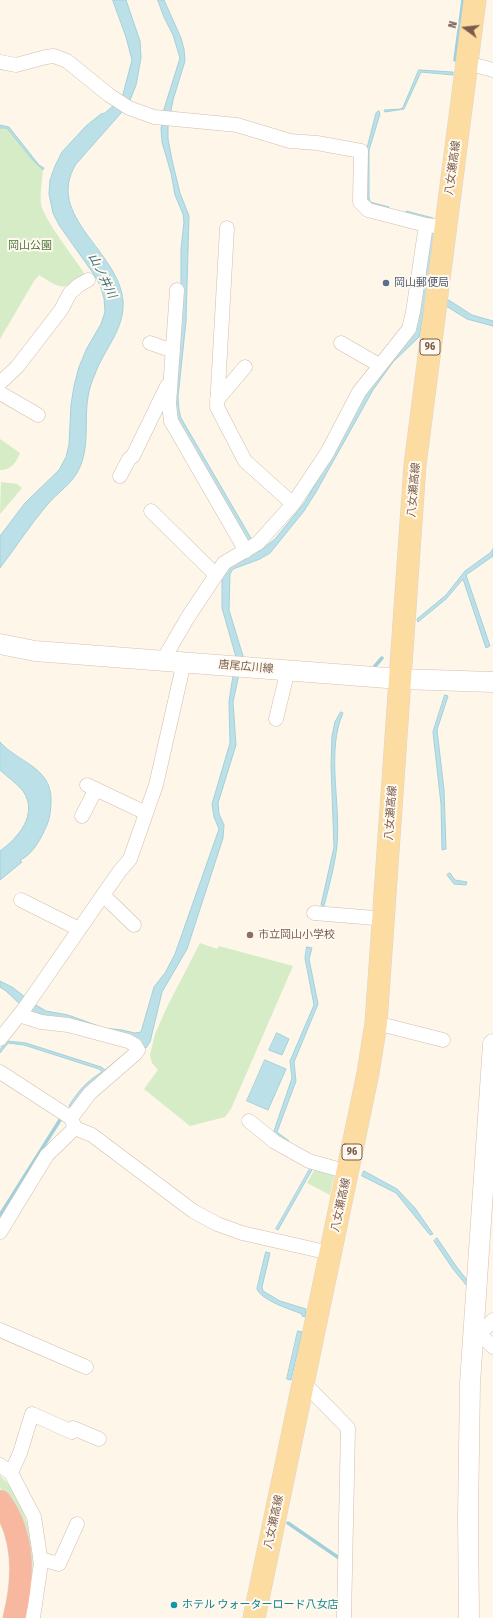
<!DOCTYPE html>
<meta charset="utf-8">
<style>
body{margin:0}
#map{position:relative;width:493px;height:1618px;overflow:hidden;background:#fdf6e9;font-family:"Fira Sans Condensed",sans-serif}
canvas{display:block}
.north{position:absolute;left:445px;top:8px;width:40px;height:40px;-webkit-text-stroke:3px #fff9f0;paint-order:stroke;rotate:285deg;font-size:11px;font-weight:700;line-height:16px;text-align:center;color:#795c4b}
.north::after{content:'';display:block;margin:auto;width:14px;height:18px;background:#795c4b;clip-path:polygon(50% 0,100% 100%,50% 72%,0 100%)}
</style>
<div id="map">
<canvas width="493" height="1618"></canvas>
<div class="north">N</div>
</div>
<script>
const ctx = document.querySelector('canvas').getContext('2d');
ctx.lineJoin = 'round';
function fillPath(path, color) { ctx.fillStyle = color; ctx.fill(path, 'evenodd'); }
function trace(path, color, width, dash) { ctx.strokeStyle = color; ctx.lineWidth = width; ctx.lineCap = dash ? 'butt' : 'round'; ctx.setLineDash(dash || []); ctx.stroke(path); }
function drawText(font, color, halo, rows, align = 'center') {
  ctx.font = font + ' "Fira Sans Condensed","Noto Sans JP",sans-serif'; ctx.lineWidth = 4; ctx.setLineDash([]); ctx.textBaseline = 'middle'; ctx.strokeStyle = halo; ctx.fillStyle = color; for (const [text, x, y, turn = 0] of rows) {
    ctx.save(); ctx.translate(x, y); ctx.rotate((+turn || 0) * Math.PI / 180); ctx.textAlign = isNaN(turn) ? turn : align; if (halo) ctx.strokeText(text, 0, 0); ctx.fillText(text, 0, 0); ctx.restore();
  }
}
const green = new Path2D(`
 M0 128H8L43 170C42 181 40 193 41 204 44 220 74 257 84 273L82 279C62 292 57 286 39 275L34 281 0 339Z
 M0 439 20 453C16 463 11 470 0 470Z
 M1 482 17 484 22 488 0 514Z
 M200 943 217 949 219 946 293 966 231 1109 225 1117 190 1126 144 1089 158 1070 152 1063 150 1055 155 1034 167 1007Z
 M316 1167 335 1172 330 1195 307 1183Z
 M0 1475C6 1482 13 1489 18 1497 20 1501 22 1507 23 1511 38 1548 33 1580 27 1618H22L5 1492 0 1488Z`);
const water = new Path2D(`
 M113 0H126L140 41 141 58 136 85 130 100 121 113 76 164C44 216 119 251 123 301 125 329 104 349 95 374 92 381 89 389 88 397 84 421 90 446 79 469 72 484 58 492 47 505 30 525 16 547 0 568V536L25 503 59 470 66 457 69 445 71 405 74 386 79 367 87 348 101 324 105 312 104 298 100 285 93 273 59 225 53 213 49 194 50 180 55 166 62 152 86 126 101 114 105 113 122 98 132 60 126 37Z
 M158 0H164L181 38 184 49 185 61 173 100 168 127V139L172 160 180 193 189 216 186 321 178 397 179 410 181 418 259 552 275 539 305 502 337 447 364 395 395 354 431 230 406 214V211L433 218 447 299 472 315 493 321V326L467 319 446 306 426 300 419 337 393 362 373 390 316 492 304 511 270 553 260 559 233 569 230 574 229 610 243 656 233 702 236 745 218 803 219 814 224 825 223 838 187 949 162 992 150 1042 146 1048 41 1019 21 1005 6 991 0 987V981L12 987 34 1004 46 1011 68 1015 104 1028 122 1030 135 1033 141 1032 154 987 165 973 175 954 219 829 214 817 212 804 230 743 229 701 236 657 222 608V577C228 564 241 560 253 554L178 422 175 413 181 302V249L184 222 183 214 175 195 171 173 162 142 161 129 164 109 180 58 173 35 164 17Z
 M419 70 453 72V75L421 72 404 109 385 112 384 110 401 109 403 107Z
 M379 111 380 114 369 150V197L370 202 389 207 388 210 371 206 366 199 367 148 376 113Z
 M0 125 9 127 39 165 44 168 43 170 32 159 7 128H0Z
 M493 549V556L466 575 490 646 486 648 463 579 446 599 418 622 417 619 446 595 465 571 490 553Z
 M445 695 448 696 437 730 444 790 446 849 442 850 441 804 433 732Z
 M341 712 343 713C326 751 341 804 337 845 335 865 329 886 324 906L321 905 334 847 331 765 332 736 335 722Z
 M0 742C17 762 51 767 51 799 51 810 50 820 45 829 41 839 31 856 20 860L22 862 0 880V851C18 838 39 814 23 791 17 783 7 777 0 770Z
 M450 873 455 880 467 882 466 885 454 884 447 875Z
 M307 947 312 948 309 959 318 1004 294 1062 296 1081 277 1132 289 1141 287 1144 273 1134 292 1078 290 1061 314 1005 305 958Z
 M277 1033 289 1039 282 1055 269 1050Z
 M7 1041 26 1043 101 1067 105 1070 127 1052 74 1108 69 1106C78 1091 87 1081 102 1072L99 1069 24 1045 8 1043 0 1053V1050Z
 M265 1060 286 1069 268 1110 247 1101Z
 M311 1167 313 1168 278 1230 276 1229Z
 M364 1171 397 1189 415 1208 433 1234 430 1235 396 1193 362 1176Z
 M437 1238 456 1266 470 1284 467 1286 453 1269 434 1241Z
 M266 1252 270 1253 262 1287 263 1291 280 1301 306 1309 305 1317 302 1316V1314C290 1309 262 1301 257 1289Z
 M298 1331 302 1332 291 1380 287 1379Z`);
const stream = new Path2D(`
 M455 60 463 0
 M375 666 382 658
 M0 1215 60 1120
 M288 1523 339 1558`);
const street = new Path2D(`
 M0 62 16 65 46 57 54 56 67 61 109 95 129 108 154 117 237 125 290 141 317 143 361 151 360 202 368 210 426 225 445 227
 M467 63 493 70
 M227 228 217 407 245 461 293 504
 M177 290 169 404 171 421 246 551
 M150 343 173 351
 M341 343 379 365
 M0 383 17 367 61 310 70 293 79 285 88 280
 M0 393 38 415
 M217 400 245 367
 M120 476 129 459 133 456 167 386
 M151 511 216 575
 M163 660 188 617 224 563 258 543 293 504 327 453 359 392 409 329 413 312 426 225
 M276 719 286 678 287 670
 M87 785 146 813
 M82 816 96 789
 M103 895 134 925
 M21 900 79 929
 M314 913 375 918
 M19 1015 41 1022 68 1025 128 1041 135 1045 138 1050 135 1054 90 1093 71 1118
 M376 1023 443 1040
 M0 1039 24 1009 119 872 130 859 156 785 184 662
 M0 1072 71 1118 75 1128 92 1135 193 1211 217 1224 242 1233 330 1253
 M249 1121 275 1142 309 1161 348 1172
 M0 1232 47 1155 75 1128
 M0 1330 86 1367
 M480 1334 493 1320
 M474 1335 480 1334 493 1347
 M303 1382 348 1428 344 1618
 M0 1465 11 1473 34 1517 41 1563 33 1618
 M11 1473 20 1453 32 1414 72 1432 73 1428 99 1439
 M40 1559 59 1564 77 1524`);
const secondary = new Path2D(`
 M0 644 35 651 400 679 493 682
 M469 1618 468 1517 470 1383 493 1044`);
const primary = new Path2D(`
 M254 1618 368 1073 376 1023 415 465 475 0`);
const highway = new Path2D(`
 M0 1501C25 1535 24 1578 14 1618`);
const markers = [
 [386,283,4,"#5c6f8a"],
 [250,935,4,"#8d6e63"],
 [174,1605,4,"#0f9aa8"]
];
const shields = [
 [430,347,20],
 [352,1152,20]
];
const shieldNames = [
 ["96",430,347],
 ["96",352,1152]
];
const streetNames = [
 ["八女瀬高線",453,168,-82],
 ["八女瀬高線",414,490,-85],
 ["唐尾広川線",246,667,5],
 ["八女瀬高線",391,813,-86],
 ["八女瀬高線",341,1205,-78],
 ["八女瀬高線",274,1522,-78]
];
const parkNames = [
 ["岡山公園",30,246]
];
const serviceNames = [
 ["岡山郵便局",394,283]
];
const educationNames = [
 ["市立岡山小学校",258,935]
];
const cultureNames = [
 ["ホテル ウォーターロード八女店",182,1605]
];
const waterNames = [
 ["山ノ井川",102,276,64]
];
fillPath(green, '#d5ecc6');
fillPath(water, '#bce0e8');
trace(water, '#a2d0da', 1);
trace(stream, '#a2d0da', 3.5);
trace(street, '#d0bead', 15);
trace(secondary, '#d6c0ad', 21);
trace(primary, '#dcd5d0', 23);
trace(highway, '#dcd5d0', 23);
trace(street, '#fff', 14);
trace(secondary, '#fff', 20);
trace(primary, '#fcdca1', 22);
trace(highway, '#f8b89f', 22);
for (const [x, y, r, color] of markers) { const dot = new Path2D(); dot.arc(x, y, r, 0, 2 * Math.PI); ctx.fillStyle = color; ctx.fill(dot); trace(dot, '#fff9f0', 1.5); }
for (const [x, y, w] of shields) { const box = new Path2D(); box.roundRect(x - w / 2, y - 8, w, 16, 3); ctx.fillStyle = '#fff9f0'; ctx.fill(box); trace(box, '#795c4b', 1); }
drawText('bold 10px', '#795c4b', null, shieldNames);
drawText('11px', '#795c4b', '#fff9f0', streetNames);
drawText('11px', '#4f7940', '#fff9f0', parkNames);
drawText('11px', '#4e5e75', '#fff9f0', serviceNames, 'left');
drawText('11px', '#785e54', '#fff9f0', educationNames, 'left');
drawText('11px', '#0d838f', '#fff9f0', cultureNames, 'left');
drawText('italic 12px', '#417885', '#fff9f0', waterNames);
</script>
